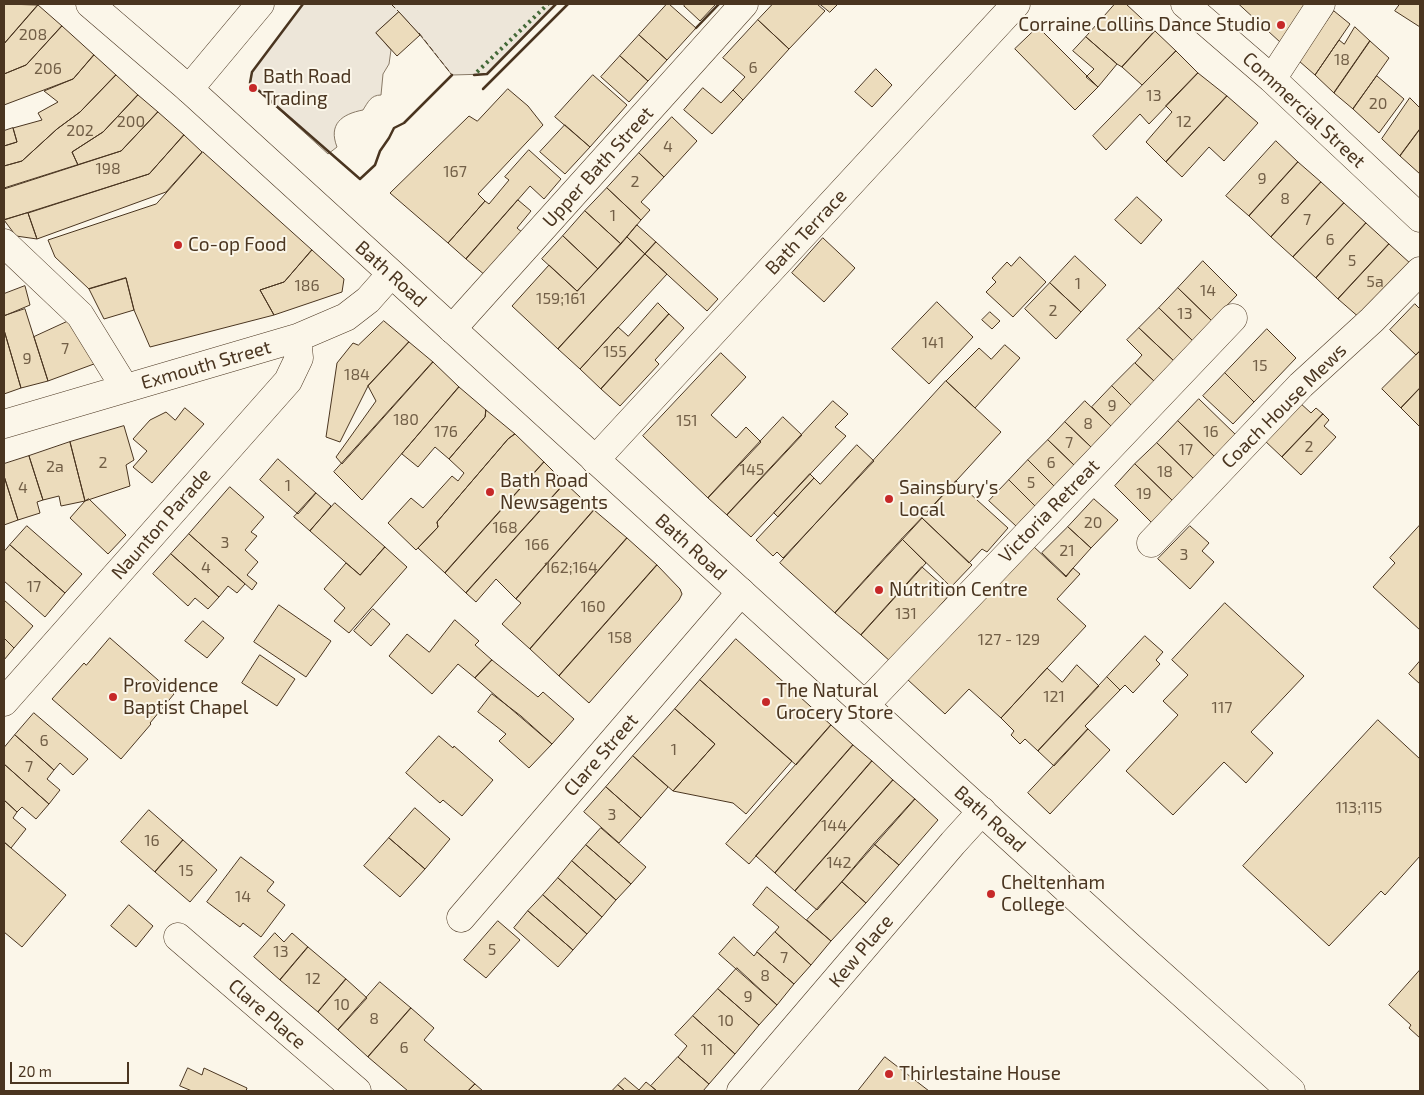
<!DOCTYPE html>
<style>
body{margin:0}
#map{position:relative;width:1424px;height:1095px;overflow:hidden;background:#fbf6e9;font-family:"Exo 2",sans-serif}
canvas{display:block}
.frame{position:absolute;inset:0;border:5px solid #4a3520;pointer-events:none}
.scale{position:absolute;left:10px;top:1062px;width:119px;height:22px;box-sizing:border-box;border:2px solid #4a3520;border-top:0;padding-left:6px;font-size:15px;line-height:18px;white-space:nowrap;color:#4a3520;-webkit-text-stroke:4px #fbf6e9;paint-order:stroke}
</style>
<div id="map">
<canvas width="1424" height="1095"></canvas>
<div class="frame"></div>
<div class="scale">20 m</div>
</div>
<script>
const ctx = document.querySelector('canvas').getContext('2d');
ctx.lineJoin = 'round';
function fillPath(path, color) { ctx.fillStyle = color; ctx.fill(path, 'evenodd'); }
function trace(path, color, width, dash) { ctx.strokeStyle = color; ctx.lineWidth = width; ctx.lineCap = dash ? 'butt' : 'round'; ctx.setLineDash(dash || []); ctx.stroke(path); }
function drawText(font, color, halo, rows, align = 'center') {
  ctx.font = font + ' "Exo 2",sans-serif'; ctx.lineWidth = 4; ctx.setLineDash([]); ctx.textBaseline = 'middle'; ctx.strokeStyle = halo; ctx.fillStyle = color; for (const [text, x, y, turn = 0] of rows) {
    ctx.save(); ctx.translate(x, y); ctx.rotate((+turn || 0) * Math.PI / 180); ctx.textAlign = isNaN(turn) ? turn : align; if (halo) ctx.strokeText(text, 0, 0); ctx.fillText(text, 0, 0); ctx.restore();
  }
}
const green = new Path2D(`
 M303 4H556L487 74 452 75 420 35 399 12 376 33 391 50 389 64 383 74 381 95C371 95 368 102 363 110 342 114 328 124 337 147L328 154 250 83 252 72Z`);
const building = new Path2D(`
 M4 4 38 5 4 44Z
 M667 4H669L696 28 667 60 639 35Z
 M686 4H716L700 21 684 6Z
 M773 4H817L825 11 789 49 758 20Z
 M820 4H838L830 12Z
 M1115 4H1126L1155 31 1122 67 1117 64 1086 37Z
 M1239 4H1315L1286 47Z
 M1400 4H1420V27L1395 11Z
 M38 5 62 26 26 65 4 74V44Z
 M1334 11 1350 24 1315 75 1299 61Z
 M399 12 420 35 397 56 376 33Z
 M758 20 789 49 743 100 733 90 745 77 723 58Z
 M62 26 94 55 73 79 4 105V74L26 65Z
 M1038 27 1098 87 1075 110 1015 49Z
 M1355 27 1370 41 1334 93 1315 75 1339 40 1344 44Z
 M1155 31 1176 51 1142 85 1122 67Z
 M639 35 667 60 648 81 620 56Z
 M1086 37 1117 64 1098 87 1086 77 1094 69 1073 51Z
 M1370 41 1389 58 1353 109 1334 93Z
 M1176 51 1198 73 1149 124 1140 114 1106 150 1093 136Z
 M94 55 116 75 80 112 57 129 22 161 4 166V146L17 142 13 128 42 120 38 113 58 102 44 91 73 79Z
 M620 56 648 81 629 102 601 77Z
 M876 69 892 85 872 107 855 92Z
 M1198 73 1227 96 1166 162 1146 142 1172 112 1166 106Z
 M116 75 138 95 103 132 72 152 78 165 4 189V166L22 161 57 129 80 112Z
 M593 75 627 105 590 147 555 117Z
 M1377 76 1404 99 1379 133 1353 109Z
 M703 88 721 103 733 90 743 100 712 134 684 110Z
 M508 89 528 106 543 125 478 194 485 201 448 243 390 193 469 116 477 121Z
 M138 95 158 112 121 151 78 165 72 152 103 132Z
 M1227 96 1258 123 1224 161 1209 147 1182 177 1166 162Z
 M1410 98 1420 108V129L1400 156 1382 139Z
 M158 112 184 135 149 174 4 220V188L121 151Z
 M672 117 697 141 664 177 639 153Z
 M565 125 590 147 565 174 540 152Z
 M13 128 17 142 4 146V131Z
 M1420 129V174L1400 156Z
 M184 135 202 152 166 192 37 239 28 213 149 174Z
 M1276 141 1298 162 1249 216 1226 196Z
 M529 150 561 179 544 199 530 186 466 259 448 243 485 201 489 204 509 180 505 177Z
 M203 152 312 250 284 282 260 290 274 315 150 347 134 310 126 278 89 289 55 257 48 240 156 204Z
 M639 153 664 177 641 202 650 210 641 220 607 188Z
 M1298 162 1321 182 1271 237 1249 216Z
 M1321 182 1344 203 1293 257 1271 237Z
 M607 188 641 220 621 244 585 211Z
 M1137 197 1162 220 1141 244 1115 220Z
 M518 200 531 211 517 228 523 233 486 276 466 259Z
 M1344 203 1366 223 1316 278 1293 257Z
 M585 211 621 244 598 269 563 236Z
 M28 213 37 239 16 236 4 220Z
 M1366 223 1389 244 1338 299 1316 278Z
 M637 225 656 242 645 254 627 237Z
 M563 236 598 269 577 291 542 259Z
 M627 237 645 254 558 349 512 306 549 265 577 291Z
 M823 238 855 268 824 302 792 273Z
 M656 242 718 299 707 311 645 254Z
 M1389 244 1411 264 1361 319 1338 299Z
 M312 250 344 279 342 292 274 315 260 290 284 282Z
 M645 254 667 274 580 369 558 349Z
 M1075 256 1106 285 1081 312 1050 283Z
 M1020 257 1046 282 1013 317 986 292 996 282 992 278 1007 262 1011 266Z
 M1203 261 1237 295 1212 321 1178 288Z
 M126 278 134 310 104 319 89 289Z
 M1050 283 1081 312 1056 339 1025 309Z
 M25 286 30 305 4 316V294Z
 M1178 288 1212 321 1193 341 1159 308Z
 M937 302 973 337 929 384 892 349Z
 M658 303 669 314 601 389 580 369 618 327 628 336Z
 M1415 304 1420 309V351L1416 355 1390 330Z
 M1159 308 1193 341 1174 361 1139 328Z
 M25 309 48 381 21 388 4 330V316Z
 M990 312 1000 321 992 329 982 320Z
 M669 314 684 328 655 360 659 364 620 406 601 389Z
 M71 320 102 361 48 381 34 337Z
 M384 321 409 342 368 386 340 442 326 437 337 363 353 343 358 345Z
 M1139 328 1174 361 1154 381 1135 363 1142 355 1127 340Z
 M1267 329 1296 358 1254 402 1225 373Z
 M4 330 21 388 4 394Z
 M409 342 433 362 342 464 336 457 376 401 368 386Z
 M1005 345 1020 358 975 408 946 381 979 348 991 359Z
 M1420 351V388L1401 408 1382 389Z
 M721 353 746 377 711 415 736 438 746 427 761 442 708 498 643 436Z
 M433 362 459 387 362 500 334 472Z
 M1135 363 1154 381 1131 405 1112 386Z
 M1225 373 1254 402 1233 424 1203 396Z
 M946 381 1001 432 835 613 780 563Z
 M1112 386 1131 405 1111 426 1092 407Z
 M459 387 486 410 485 417 449 459 435 447 418 467 402 454Z
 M1420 388V427L1401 408Z
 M1199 399 1237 436 1215 457 1178 421Z
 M833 401 848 414 835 427 846 436 751 537 727 515Z
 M1085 401 1111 426 1091 447 1065 422Z
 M1299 402 1311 413 1316 408 1323 414 1282 457 1264 440Z
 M185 408 204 424 152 483 133 467 147 451 133 439 150 420 166 412 175 420Z
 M486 410 515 434 508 439 437 522 438 527 416 550 388 523 411 498 423 508 452 476 458 481 464 473 449 459 485 417Z
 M1323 414 1329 420 1324 426 1336 437 1301 475 1282 457Z
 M783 417 802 435 727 515 708 498Z
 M1178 421 1215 457 1194 479 1157 443Z
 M1065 422 1091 447 1074 465 1048 440Z
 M124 426 134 460 126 465 130 486 85 501 70 442Z
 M515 434 544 462 445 573 418 548 438 527 437 522 508 439Z
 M1048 440 1074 465 1054 486 1028 460Z
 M70 442 85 501 61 506 59 496 43 500 29 456Z
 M1157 443 1194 479 1173 501 1135 464Z
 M857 445 874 461 783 558 777 552 773 556 756 540 814 478 820 484Z
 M29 456 43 500 37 502 40 513 18 520 4 476V464Z
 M278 459 316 493 298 514 260 480Z
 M1028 460 1054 486 1035 506 1009 480Z
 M544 462 565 483 466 593 445 573Z
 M1135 464 1173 501 1152 523 1115 486Z
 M810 474 814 478 778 517 774 513Z
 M4 476 18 520 4 525Z
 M1009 480 1035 506 1016 526 989 501Z
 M956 481 1008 528 987 552 982 549 969 563 922 518Z
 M565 483 594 510 516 599 496 579 476 602 466 593Z
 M230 487 264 517 251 532 257 536 245 550 258 562 247 575 257 583 252 590 189 534Z
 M316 493 331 506 310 531 294 517Z
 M89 499 126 535 108 554 70 518 85 501Z
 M1094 499 1118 520 1091 548 1068 527Z
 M335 503 385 547 360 575 310 531Z
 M594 510 627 538 530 649 502 624 521 603 516 599Z
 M922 518 972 565 951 587 902 539Z
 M1420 525V630L1373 587 1395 563 1390 558Z
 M27 526 82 574 65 593 10 545Z
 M1190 526 1209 543 1202 551 1214 562 1190 589 1158 559Z
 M1068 527 1091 548 1066 576 1042 553Z
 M189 534 245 584 237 593 228 586 219 597 171 554Z
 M627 538 657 565 559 676 530 649Z
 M902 539 926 563 861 635 835 613Z
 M10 545 65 593 45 617 4 581V552Z
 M1033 546 1066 577 1073 568 1080 574 1057 599 1086 626 1001 718 969 689 945 714 908 680Z
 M385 547 407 567 349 633 334 621 345 608 324 589 346 563 360 575Z
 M171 554 219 597 208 609 195 598 188 606 153 574Z
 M657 565 680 589 682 594 679 600 589 703 559 676Z
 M922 567 951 593 891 662 861 635Z
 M4 600 33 626 14 648 4 638Z
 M1225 603 1304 676 1251 732 1273 753 1246 783 1224 762 1173 815 1126 771 1178 715 1163 701 1188 675 1172 660Z
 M279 605 331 641 306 677 254 642Z
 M373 609 390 624 371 646 354 631Z
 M455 620 479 641 475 645 492 660 475 678 458 664 432 694 389 656 407 634 429 652Z
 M203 621 224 638 207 658 185 641Z
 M1145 636 1163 652 1156 660 1160 664 1133 693 1125 685 1120 690 1107 677Z
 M4 638 14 648 4 660Z
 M110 638 174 694 150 723 151 724 121 759 52 699 84 663 86 665Z
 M736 639 831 725 796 765 700 680Z
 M260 655 295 679 277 706 242 683Z
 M492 660 538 697 543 692 574 719 552 744 475 678Z
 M1420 661V684L1409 674Z
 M1077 665 1099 686 1038 751 1025 739 1020 744 1011 735 1014 731 1001 718 1047 668 1062 682Z
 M1107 677 1120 690 1085 726 1088 729 1054 766 1038 751Z
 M700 680 792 761 746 814 733 803 673 791 715 744 675 709Z
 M492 694 521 716 552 744 529 768 499 741 506 734 478 712Z
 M675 709 715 744 673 791 633 756Z
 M34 713 88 759 73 775 60 763 54 770 15 735Z
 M1378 720 1420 759V856L1385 895 1381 891 1329 946 1243 866Z
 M831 725 853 745 749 864 726 844Z
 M1088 729 1110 750 1050 814 1028 793Z
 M15 735 54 770 47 779 60 790 49 804 4 764V748Z
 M439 736 453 748 454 746 493 780 462 816 443 800 440 803 406 773Z
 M853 745 872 761 775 873 756 856Z
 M633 756 668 787 641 818 606 787Z
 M872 761 893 780 795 891 775 873Z
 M4 764 49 804 36 819 22 807 17 812 4 800Z
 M893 780 915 799 817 910 795 891Z
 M606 787 641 818 619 843 584 812Z
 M915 799 938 820 899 865 874 844Z
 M4 800 17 812 13 818 26 829 11 848 4 842Z
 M415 808 450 839 425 869 389 838Z
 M149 810 183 840 155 872 121 842Z
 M601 828 646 867 631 884 586 845Z
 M389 838 425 869 400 897 364 866Z
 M183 840 217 870 190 902 155 872Z
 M4 842 66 895 22 947 4 932Z
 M874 844 899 865 866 903 842 882Z
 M586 845 631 884 616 900 572 861Z
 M241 857 274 882 267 891 285 905 261 937 243 923 240 927 207 902Z
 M572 861 616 900 602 917 558 878Z
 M558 878 602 917 587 934 543 895Z
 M842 882 866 903 831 941 807 920Z
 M767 887 831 941 811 965 775 932 779 927 753 905Z
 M543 895 587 934 573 950 528 911Z
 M129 905 153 926 136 947 111 926Z
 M528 911 573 950 558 967 514 928Z
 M498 921 520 940 486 978 464 960Z
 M775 932 811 965 794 984 757 952Z
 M275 933 284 942 292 933 308 947 280 980 254 957Z
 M734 937 754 956 757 952 794 984 777 1005 719 954Z
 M308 947 346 979 318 1012 280 980Z
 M737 968 777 1005 759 1025 718 989Z
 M1420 970V1038L1409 1028 1411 1025 1389 1005Z
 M346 979 367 998 338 1030 318 1012Z
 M380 982 411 1008 368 1057 338 1030Z
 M718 989 759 1025 735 1054 693 1016Z
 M411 1008 434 1028 424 1040 475 1084 468 1091H408L368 1057Z
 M693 1016 735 1054 709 1084 678 1057 687 1046 675 1035Z
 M678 1057 709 1084 703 1091H657L651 1086Z
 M885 1057 929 1091H858Z
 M188 1068 202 1075 204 1068 247 1088 246 1091H192L180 1086Z
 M625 1078 639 1090 646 1082 657 1091H625L618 1085Z
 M475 1084 483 1091H468Z
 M618 1085 625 1091H612Z`);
const minor = new Path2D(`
 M1185 4 1272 79 1420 218
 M1272 79 1321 4
 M189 89 260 4
 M4 243 80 315 125 388
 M452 329 744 4
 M4 424 297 338 346 317 368 300 391 274
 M595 460 1016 4
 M1151 543 1301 385 1372 320 1420 271
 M4 702 288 381 299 358 297 338
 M865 705 1233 318
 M461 918 741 592
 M178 937 357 1091
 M741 1091 953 843 982 811`);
const major = new Path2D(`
 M90 4 189 89 1128 945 1291 1091`);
const hedge = new Path2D(`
 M477 72 548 4`);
const fence = new Path2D(`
 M391 4 400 13
 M419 33 452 75`);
const wall = new Path2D(`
 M303 4 252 72 250 83 360 179 375 165 380 151 389 138 394 128 404 123 452 75
 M696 28 719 4
 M474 75 487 74 556 4
 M483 89 568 4`);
const markers = [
 [1281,25,5,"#c62828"],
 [253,88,5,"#c62828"],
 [178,245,5,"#c62828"],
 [490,492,5,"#c62828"],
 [889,499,5,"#c62828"],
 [879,590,5,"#c62828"],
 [113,697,5,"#c62828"],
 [766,702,5,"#c62828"],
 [991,894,5,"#c62828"],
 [889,1074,5,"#c62828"]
];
const numberNames = [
 ["208",33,35],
 ["18",1342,60],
 ["6",753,68],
 ["206",48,69],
 ["13",1154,96],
 ["20",1378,104],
 ["200",131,122],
 ["12",1184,122],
 ["202",80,131],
 ["4",668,147],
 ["198",108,169],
 ["167",455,172],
 ["9",1262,179],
 ["2",635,182],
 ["8",1285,199],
 ["1",613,216],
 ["7",1307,220],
 ["6",1330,240],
 ["5",1352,261],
 ["5a",1375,282],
 ["1",1078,284],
 ["186",307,286],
 ["14",1208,291],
 ["159;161",561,299],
 ["2",1053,311],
 ["13",1185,314],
 ["141",933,343],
 ["7",65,349],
 ["155",615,352],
 ["9",27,359],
 ["15",1260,366],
 ["184",357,375],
 ["9",1112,406],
 ["180",406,420],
 ["151",687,421],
 ["8",1088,424],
 ["176",446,432],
 ["16",1211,432],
 ["7",1069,443],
 ["2",1309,447],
 ["17",1186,450],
 ["2",103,463],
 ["6",1051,463],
 ["2a",55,467],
 ["145",752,470],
 ["18",1165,472],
 ["5",1031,483],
 ["1",288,486],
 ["4",23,488],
 ["19",1144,494],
 ["20",1093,523],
 ["168",505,528],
 ["3",225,543],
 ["166",537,545],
 ["21",1067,551],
 ["3",1184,555],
 ["4",206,568],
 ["162;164",571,568],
 ["17",34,587],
 ["160",593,607],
 ["131",906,614],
 ["158",620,638],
 ["127 - 129",1009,640],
 ["121",1054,697],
 ["117",1222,708],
 ["6",44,741],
 ["1",674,750],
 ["7",29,767],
 ["113;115",1359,808],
 ["3",612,815],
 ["144",834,826],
 ["16",152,841],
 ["142",839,863],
 ["15",186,871],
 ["14",243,897],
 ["5",492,950],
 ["13",281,952],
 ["7",784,958],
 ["8",765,976],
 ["12",313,979],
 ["9",748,997],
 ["10",342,1005],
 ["8",374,1019],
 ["10",726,1021],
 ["6",404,1048],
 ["11",707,1050]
];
const poiNames = [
 ["Corraine Collins Dance Studio",1271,25,"right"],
 ["Bath Road",263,77],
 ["Trading",263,99],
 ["Co-op Food",188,245],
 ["Bath Road",500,481],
 ["Newsagents",500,503],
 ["Sainsbury's",899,488],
 ["Local",899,510],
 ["Nutrition Centre",889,590],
 ["Providence",123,686],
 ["Baptist Chapel",123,708],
 ["The Natural",776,691],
 ["Grocery Store",776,713],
 ["Cheltenham",1001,883],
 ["College",1001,905],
 ["Thirlestaine House",899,1074]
];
const streetNames = [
 ["Commercial Street",1304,110,43],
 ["Upper Bath Street",598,167,-48],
 ["Bath Terrace",806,232,-47],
 ["Bath Road",391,274,42],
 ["Exmouth Street",206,365,-16],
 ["Coach House Mews",1284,406,-45],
 ["Victoria Retreat",1049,511,-46],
 ["Naunton Parade",161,524,-49],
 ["Bath Road",691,547,42],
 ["Clare Street",601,755,-49],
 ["Bath Road",990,819,42],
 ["Kew Place",861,951,-50],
 ["Clare Place",267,1014,41]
];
fillPath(green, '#ede6d9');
trace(green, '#887966', 1);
fillPath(building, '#ecdcbc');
trace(building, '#4a3520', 1);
trace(minor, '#4a3520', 29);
trace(major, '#4a3520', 29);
trace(minor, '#fbf6e9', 28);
trace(major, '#fbf6e9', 28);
trace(hedge, '#436837', 4, [2.5, 4]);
trace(fence, '#4a3520', 1, [6, 2.5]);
trace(wall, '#4a3520', 2.5);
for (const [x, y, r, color] of markers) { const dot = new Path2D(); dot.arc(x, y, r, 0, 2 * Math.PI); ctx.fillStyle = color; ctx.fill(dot); trace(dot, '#fbf6e9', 2); }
drawText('16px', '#725f47', null, numberNames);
drawText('19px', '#4a3520', '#fbf6e9', poiNames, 'left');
drawText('19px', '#4a3520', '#fbf6e9', streetNames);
</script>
